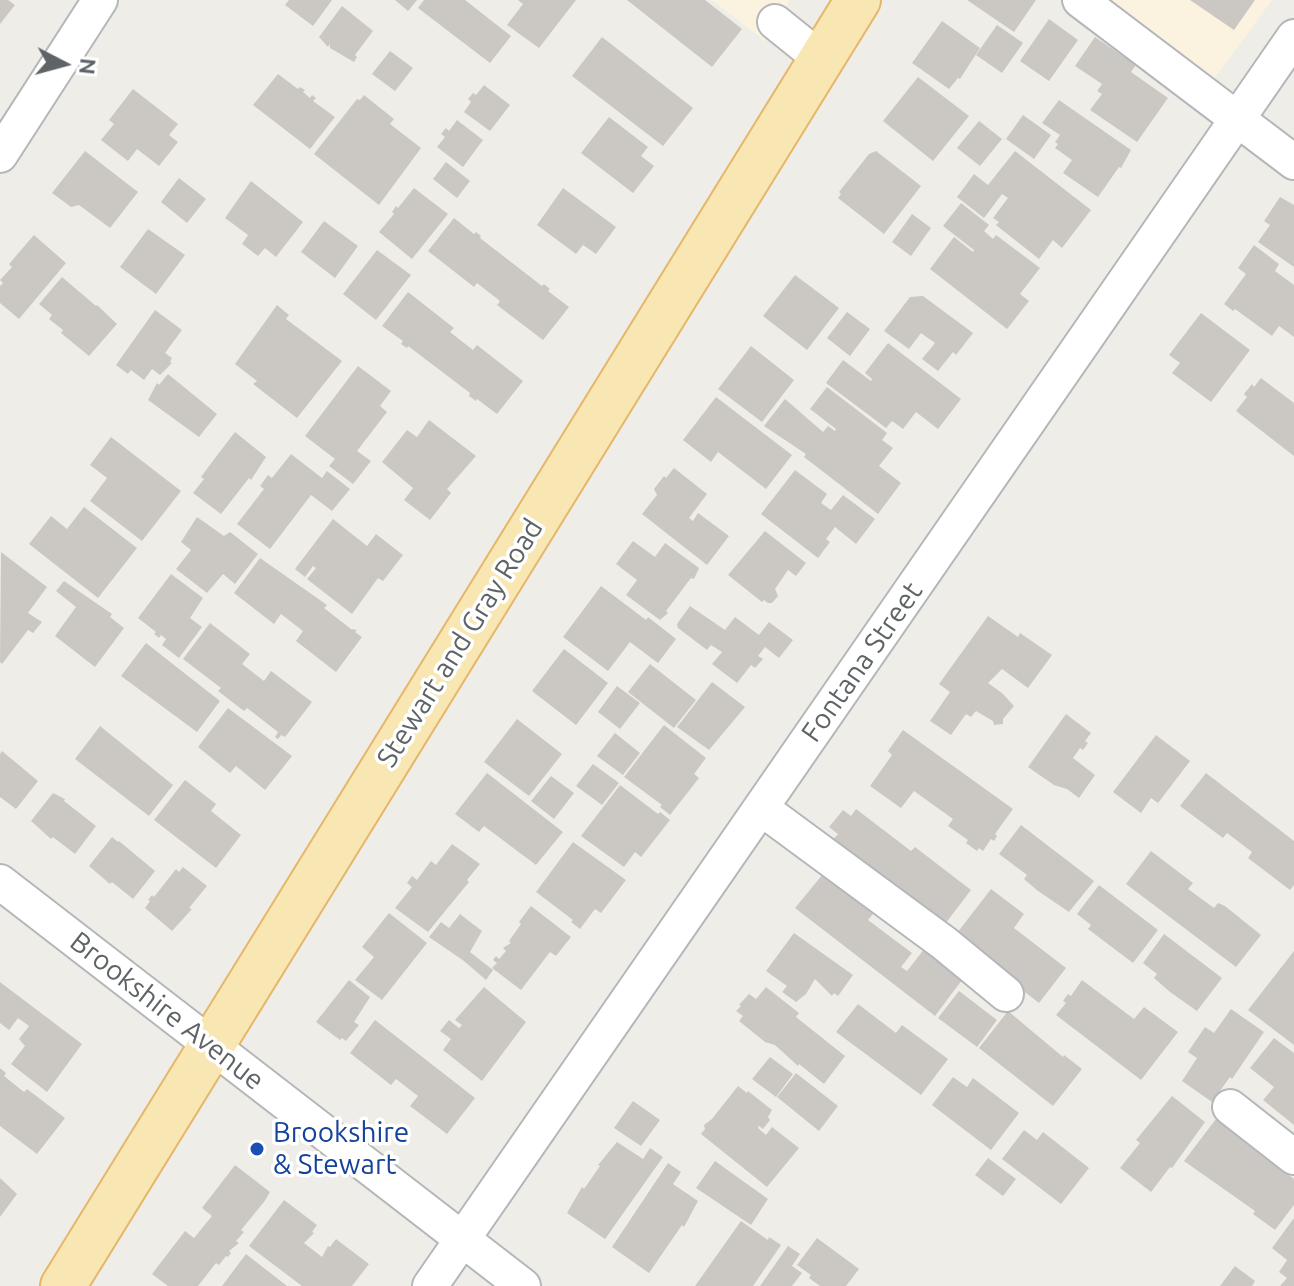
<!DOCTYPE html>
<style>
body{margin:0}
#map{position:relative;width:1294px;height:1286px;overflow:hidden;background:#efede7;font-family:Ubuntu,sans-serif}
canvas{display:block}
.north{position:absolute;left:24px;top:24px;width:80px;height:80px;-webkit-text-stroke:6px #fff;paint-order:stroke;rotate:96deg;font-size:22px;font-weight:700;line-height:32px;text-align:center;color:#5e6366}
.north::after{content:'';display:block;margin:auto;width:28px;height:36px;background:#5e6366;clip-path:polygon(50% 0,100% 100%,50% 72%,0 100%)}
</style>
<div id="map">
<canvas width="1294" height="1286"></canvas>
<div class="north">N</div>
</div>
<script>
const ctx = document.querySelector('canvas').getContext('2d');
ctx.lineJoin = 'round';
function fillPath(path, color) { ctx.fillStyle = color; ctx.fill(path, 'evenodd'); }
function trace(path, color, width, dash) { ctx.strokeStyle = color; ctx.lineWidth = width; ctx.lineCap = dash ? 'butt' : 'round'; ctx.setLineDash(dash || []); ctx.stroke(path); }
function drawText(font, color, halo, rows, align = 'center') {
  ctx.font = font + ' Ubuntu,sans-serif'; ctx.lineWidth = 7; ctx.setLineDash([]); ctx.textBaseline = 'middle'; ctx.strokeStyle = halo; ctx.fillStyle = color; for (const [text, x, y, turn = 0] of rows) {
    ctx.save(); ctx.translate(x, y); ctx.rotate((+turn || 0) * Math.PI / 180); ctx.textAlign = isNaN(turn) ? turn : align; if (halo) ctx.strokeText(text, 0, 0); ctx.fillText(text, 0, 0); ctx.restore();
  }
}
const commercial = new Path2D(`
 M712 0H790L765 41Z
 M1112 0H1272L1214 79Z`);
const building = new Path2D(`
 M0 0H8L15 5 0 24Z
 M289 0H332L313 26 285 5Z
 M395 0H417L408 11Z
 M424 0H465L511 36 490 63 418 8Z
 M518 0H576L539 48 507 25 523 4Z
 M627 0H705L742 29 712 67Z
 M967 0H1036L1014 32Z
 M1190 0H1255L1234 30Z
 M342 6 373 31 355 55 357 57 354 62 330 48V44L328 47 319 37Z
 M1049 19 1078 40 1049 81 1020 61Z
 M942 21 980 48 960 79 958 78 949 89 912 63Z
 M997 25 1023 43 1002 73 976 55Z
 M602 37 693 108 663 146 572 76Z
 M1095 37 1136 65 1131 72 1168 98 1137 142 1090 110 1102 94 1097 91 1102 84 1075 66Z
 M390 51 413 68 395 91 372 74Z
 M278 74 298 89 300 87 305 90 303 92 310 98 312 95 316 98 313 101 335 117 310 149 253 105Z
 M918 77 969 116 933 161 883 121Z
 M484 85 510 105 490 131 464 112 471 102 468 99 473 93 476 95Z
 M133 89 178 124 169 135 178 142 159 166 137 149 128 161 101 140 114 124 109 120Z
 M364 95 394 119 390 124 421 148 379 205 314 154 357 99 360 100Z
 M1059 100 1131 150 1121 168 1119 167 1098 197 1063 173 1072 160 1055 148 1058 144 1055 142 1060 135 1042 123Z
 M1023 115 1051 135 1034 159 1006 139Z
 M609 117 648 147 641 156 654 166 633 193 581 153Z
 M457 120 483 140 463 167 437 147 445 137 441 134 446 128 449 131Z
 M979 121 1002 139 980 166 957 148Z
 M85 151 138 192 110 228 79 205 71 207 52 193Z
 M876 151 921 186 884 234 838 198 841 194 839 192 869 154Z
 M1015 151 1091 210 1062 248 1053 240 1039 259 996 225 999 222 993 218 1008 198 1002 194 984 218 957 197 974 174 988 185Z
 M446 162 470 181 457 198 433 179Z
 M179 178 206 199 187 223 161 202Z
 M251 181 303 222 276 257 265 248 258 256 242 244 248 235 225 218Z
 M414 188 448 214 412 259 379 232 394 214 392 212 396 206 398 208Z
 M563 188 616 227 596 254 583 245 576 254 537 225Z
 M1280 197 1294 205V267L1258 242 1270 225 1264 221Z
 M961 203 989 225 984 231 993 239 996 235 1040 268 1020 294 1029 301 1007 329 930 269 954 237 973 252 974 250 943 226Z
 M912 214 931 228 911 256 892 242Z
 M454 218 474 234 476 232 481 236 480 238 542 286 544 284 550 289 548 291 569 307 543 340 497 305 500 301 477 283 474 287 428 251Z
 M324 221 358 246 335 278 301 252Z
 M148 229 185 255 156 294 120 267Z
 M34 235 66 263 19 319 0 303V286L3 283 0 280 12 267 9 264Z
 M1254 245 1279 264 1275 271 1294 285V337L1279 326 1272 336 1235 309 1233 311 1224 304 1246 274 1238 268Z
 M377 250 411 275 376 320 343 294Z
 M795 275 839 308 807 350 763 316Z
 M62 277 96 306 97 305 117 324 89 356 61 333 63 330 49 319 52 315 39 304Z
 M408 292 454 328 450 332 473 350 477 345 523 381 497 414 477 399 476 401 469 396 470 393 408 346 407 348 401 344 403 341 382 326Z
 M923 296 973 333 956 355 953 352 938 371 922 359 935 343 921 333 909 349 884 331 910 297Z
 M277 305 289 315 286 319 342 361 297 418 253 384 257 381 235 364Z
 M155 310 182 330 165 353 172 358 170 362 172 363 160 375 152 369 144 380 131 370 128 374 116 365Z
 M847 312 870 329 850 356 827 338Z
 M1201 313 1250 350 1211 402 1172 373 1180 363 1169 355Z
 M888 343 961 399 938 429 916 412 903 429 892 421 886 428 826 383 843 360 871 381 872 379 865 373Z
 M751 346 794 380 762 422 718 389Z
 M358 366 391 391 380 406 387 412 357 451 371 461 353 484 329 466 335 459 305 436Z
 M168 374 217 414 199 437 148 400 157 383 159 385Z
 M1261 378 1294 403V456L1236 411 1247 397 1244 394 1252 384 1254 387Z
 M827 387 887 433 882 440 893 448 879 466 901 483 878 514 804 457 806 454 764 426 785 399 823 432 828 426 835 431 836 429 810 409Z
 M716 397 792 455 766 489 718 452 711 462 683 440Z
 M429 420 476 456 447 489 451 493 430 520 404 500 413 488 382 462 407 430 417 437Z
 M235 432 266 457 251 480 249 478 221 514 193 493 204 479 201 477 212 462Z
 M111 437 181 491 142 541 90 501 107 478 90 465Z
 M291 454 322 478 327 471 350 489 332 511 311 495 270 549 237 524 264 489 260 486 268 475 272 478Z
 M674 468 707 494 689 518 693 521 698 513 729 536 707 565 642 514 657 495 654 489 664 476 666 478Z
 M795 470 827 494 821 503 831 510 843 495 875 519 856 544 835 527 826 539 830 542 818 558 761 514Z
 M84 507 137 548 98 598 29 544 51 516 67 529Z
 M197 517 224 536 230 532 258 554 235 584 223 574 207 593 176 569 191 550 181 542Z
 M333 519 367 546 376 534 403 555 383 581 378 578 352 614 307 579 316 568 313 566 305 577 295 569Z
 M765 531 806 563 796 576 788 570 775 589 778 596 772 603H768L764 600 762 602 728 575Z
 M633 541 655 557 665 543 699 568 694 579 691 578 666 611 668 613 660 620 626 595 637 580 616 564Z
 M1 552 47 587 28 613 42 622 33 633 28 630 2 664 0 662Z
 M260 558 327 605 324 608 351 629 357 630 355 632 362 637 336 672 296 641 303 631 281 614 274 624 234 593Z
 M171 574 203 598 190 618 202 627 179 658 162 645 166 639 161 635 159 638 154 634 156 632 138 618Z
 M64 581 112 614 110 617 124 628 95 667 55 636 76 607 56 591Z
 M601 586 646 620 648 617 676 639 658 663 630 642 608 671 563 637Z
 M690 606 725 630 735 617 759 635 769 622 793 640 779 658 765 647 758 656 763 659 755 668 751 665 737 683 712 664 722 652 711 645 707 650 678 628 677 624Z
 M988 616 1018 637 1020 633 1052 655 1028 688 1002 669 988 683 1002 693 1014 706 1003 719V724L994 725 993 721 976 711 971 717 966 714 951 735 930 721 950 692 939 684Z
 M210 623 250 654 242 664 264 681 271 671 312 702 285 737 281 735 278 739 275 737 278 732 247 708 244 711 218 691 221 688 183 659Z
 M146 643 220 701 197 732 121 676Z
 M564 649 608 683 576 725 532 691Z
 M650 664 696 700 674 728 628 692Z
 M712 682 745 707 709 750 677 727Z
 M617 686 640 703 620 729 598 712Z
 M228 708 292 756 265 790 236 766 230 773 198 747Z
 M1066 714 1091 733 1085 741 1088 743 1083 750 1080 748 1073 758 1095 775 1079 798 1067 789 1054 785 1028 767Z
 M517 719 562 754 529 796 484 762Z
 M664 725 706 758 694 774 699 778 670 815 660 807 662 805 624 777Z
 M100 726 173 785 149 816 75 759Z
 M903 730 1013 809 995 834 997 836 994 841 991 839 983 851 979 848 977 851 966 843 968 840 948 826 953 819 914 791 901 808 870 786 892 755 888 751Z
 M615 733 640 753 623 775 597 756Z
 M1156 735 1190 761 1158 803 1151 798 1141 813 1113 792Z
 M2 751 38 781 16 809 0 797V754Z
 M593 764 619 783 602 805 576 786Z
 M487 773 563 832 536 865 484 826 479 832 455 814Z
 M1206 773 1294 841V885L1290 890 1248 858 1252 852 1227 833 1223 838 1180 806Z
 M551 776 574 793 554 819 531 801Z
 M185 780 216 804 211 811 241 835 216 868 154 820Z
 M620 785 658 814 660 812 670 820 641 857 635 852 624 867 581 836Z
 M53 793 65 799 64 801 96 826 75 854 53 837 51 839 31 821Z
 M856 809 911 851 915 847 971 890 942 928 830 843 838 834 829 827 843 810 851 816Z
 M1021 825 1094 881 1069 912 1038 891 1024 879 1027 875 999 854Z
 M112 837 118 842 119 841 155 871 133 899 112 882 110 884 89 866Z
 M573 842 626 880 601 913 595 909 580 929 571 922 573 920 536 892Z
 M452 844 480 864 467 880 469 882 428 932 395 908 412 887 407 883 412 876 417 880 431 861 436 865Z
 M1151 851 1193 883 1188 889 1214 908 1218 903 1225 906 1261 935 1236 967 1126 884Z
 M183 867 207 886 189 908 192 909 172 931 145 908 150 901 148 900 152 895 154 897 176 869 179 872Z
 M823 874 877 909 868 920 912 953 901 967 907 971 925 948 962 980 935 1016 795 908Z
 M1099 885 1158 930 1133 963 1088 929 1091 925 1077 914Z
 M991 889 1024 914 1014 928 1066 968 1039 1003 954 937Z
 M531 906 571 937 556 956 550 952 521 990 492 968 497 963 493 960 496 956 499 959 506 951 503 948 511 943 509 941 521 924 519 922Z
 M389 913 427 943 382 1000 355 980 374 957 362 947Z
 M460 914 482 931 470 952 493 970 486 980 464 961 429 937 441 922 449 928Z
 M794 933 853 975 838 996 834 993 832 996 815 979 806 994 796 1002 782 992 787 986 766 971Z
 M1164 934 1222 978 1197 1011 1170 992 1154 978 1157 974 1143 963Z
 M1294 951V1045L1248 1010Z
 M349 980 370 997 354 1022 359 1025 346 1041 342 1038 340 1040 316 1022Z
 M1082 980 1134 1019 1144 1007 1178 1032 1141 1080 1056 1015 1066 1003 1063 1001 1068 994 1071 996Z
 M0 982 82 1044 47 1092 11 1064 25 1046 19 1039 29 1026 18 1018 9 1030 0 1023Z
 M484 987 526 1022 482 1081 443 1050 451 1039 440 1031 449 1020 459 1028 462 1025 455 1020Z
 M766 987 799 1013 796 1017 845 1056 824 1084 799 1064 798 1066 775 1045 765 1042 739 1021 743 1016 736 1011 741 1006 739 1005 749 994 756 999Z
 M959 991 997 1020 977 1047 938 1018Z
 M858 1004 896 1033 902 1025 948 1059 921 1095 836 1032Z
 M1231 1009 1264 1032 1232 1079 1230 1077 1212 1102 1182 1081 1197 1058 1188 1052 1205 1027 1214 1033Z
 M1008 1011 1063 1057 1064 1055 1082 1069 1053 1106 979 1048Z
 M375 1020 475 1098 447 1134 410 1106 418 1096 396 1079 391 1085 350 1053Z
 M1274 1038 1294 1053V1125L1263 1100 1274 1087 1250 1068Z
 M770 1057 793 1074 776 1097 752 1079Z
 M0 1068 6 1073 4 1076 24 1092 27 1089 65 1118 37 1154 0 1126Z
 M796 1073 838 1106 819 1131 777 1097Z
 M953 1077 967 1087 973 1078 1019 1113 991 1150 932 1105Z
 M738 1086 747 1093 748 1091 772 1110 768 1117 770 1120 763 1129 759 1126 758 1128 766 1135 772 1127 799 1148 767 1187 701 1134 705 1129 704 1125 712 1119Z
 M1172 1096 1205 1122 1172 1168 1170 1167 1151 1192 1120 1168 1140 1143 1136 1140Z
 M633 1101 660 1120 641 1146 614 1128Z
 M1216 1119 1294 1179V1205L1275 1230 1253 1214 1255 1211 1184 1161Z
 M1024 1130 1037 1140 1043 1132 1089 1168 1061 1204 1002 1159Z
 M617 1142 643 1159 650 1148 663 1157 605 1239 567 1213 582 1187 584 1189 600 1166 598 1165Z
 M988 1158 1016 1179 1003 1196 975 1175Z
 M715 1161 768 1199 751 1225 696 1188Z
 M668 1163 681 1172 673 1184 698 1201 684 1227 682 1225 649 1273 612 1247Z
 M235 1165 270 1192 264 1202 241 1230 244 1232 236 1241 239 1243 229 1251 231 1253 228 1257 226 1256 219 1265 216 1263 198 1286H168L152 1274 185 1231 194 1238 212 1216 202 1208Z
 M0 1178 17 1194 0 1217Z
 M284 1200 317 1225 312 1232 314 1233 304 1243 322 1257 328 1246 330 1247 336 1239 369 1264 352 1286H302L249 1246Z
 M1294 1218V1286H1280L1287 1278 1279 1272 1287 1260 1272 1248Z
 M741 1221 768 1240 769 1237 781 1245 753 1286H695Z
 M817 1238 859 1269 846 1286H820L809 1278 811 1275 797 1265Z
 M788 1246 800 1254 792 1266 802 1273 792 1286H760Z
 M246 1254 287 1286H222Z
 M1235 1266 1255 1281 1252 1286H1220Z`);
const minor = new Path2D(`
 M1080 0 1294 162
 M775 22 821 59
 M0 155 100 0
 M761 808 944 943 1006 994
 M0 882 523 1286
 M1230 1107 1294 1157
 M430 1286 1294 37`);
const major = new Path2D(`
 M63 1286 858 0`);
const markers = [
 [257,1149,8,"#1a4fb4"]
];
const streetNames = [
 ["Stewart and Gray Road",460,643,-58],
 ["Fontana Street",862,662,-55],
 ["Brookshire Avenue",167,1011,38]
];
const transitNames = [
 ["Brookshire",273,1133],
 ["& Stewart",273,1165]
];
fillPath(commercial, '#fbf2e0');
fillPath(building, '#cbc8c4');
trace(minor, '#b4b7ba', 38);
trace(major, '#e6b669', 48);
trace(minor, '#fff', 34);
trace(major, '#f8e6b3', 44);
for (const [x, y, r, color] of markers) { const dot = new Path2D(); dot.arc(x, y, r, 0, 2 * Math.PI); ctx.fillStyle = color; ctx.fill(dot); trace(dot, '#fff', 3); }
drawText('28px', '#5e6366', '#fff', streetNames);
drawText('28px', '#164399', '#fff', transitNames, 'left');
</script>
